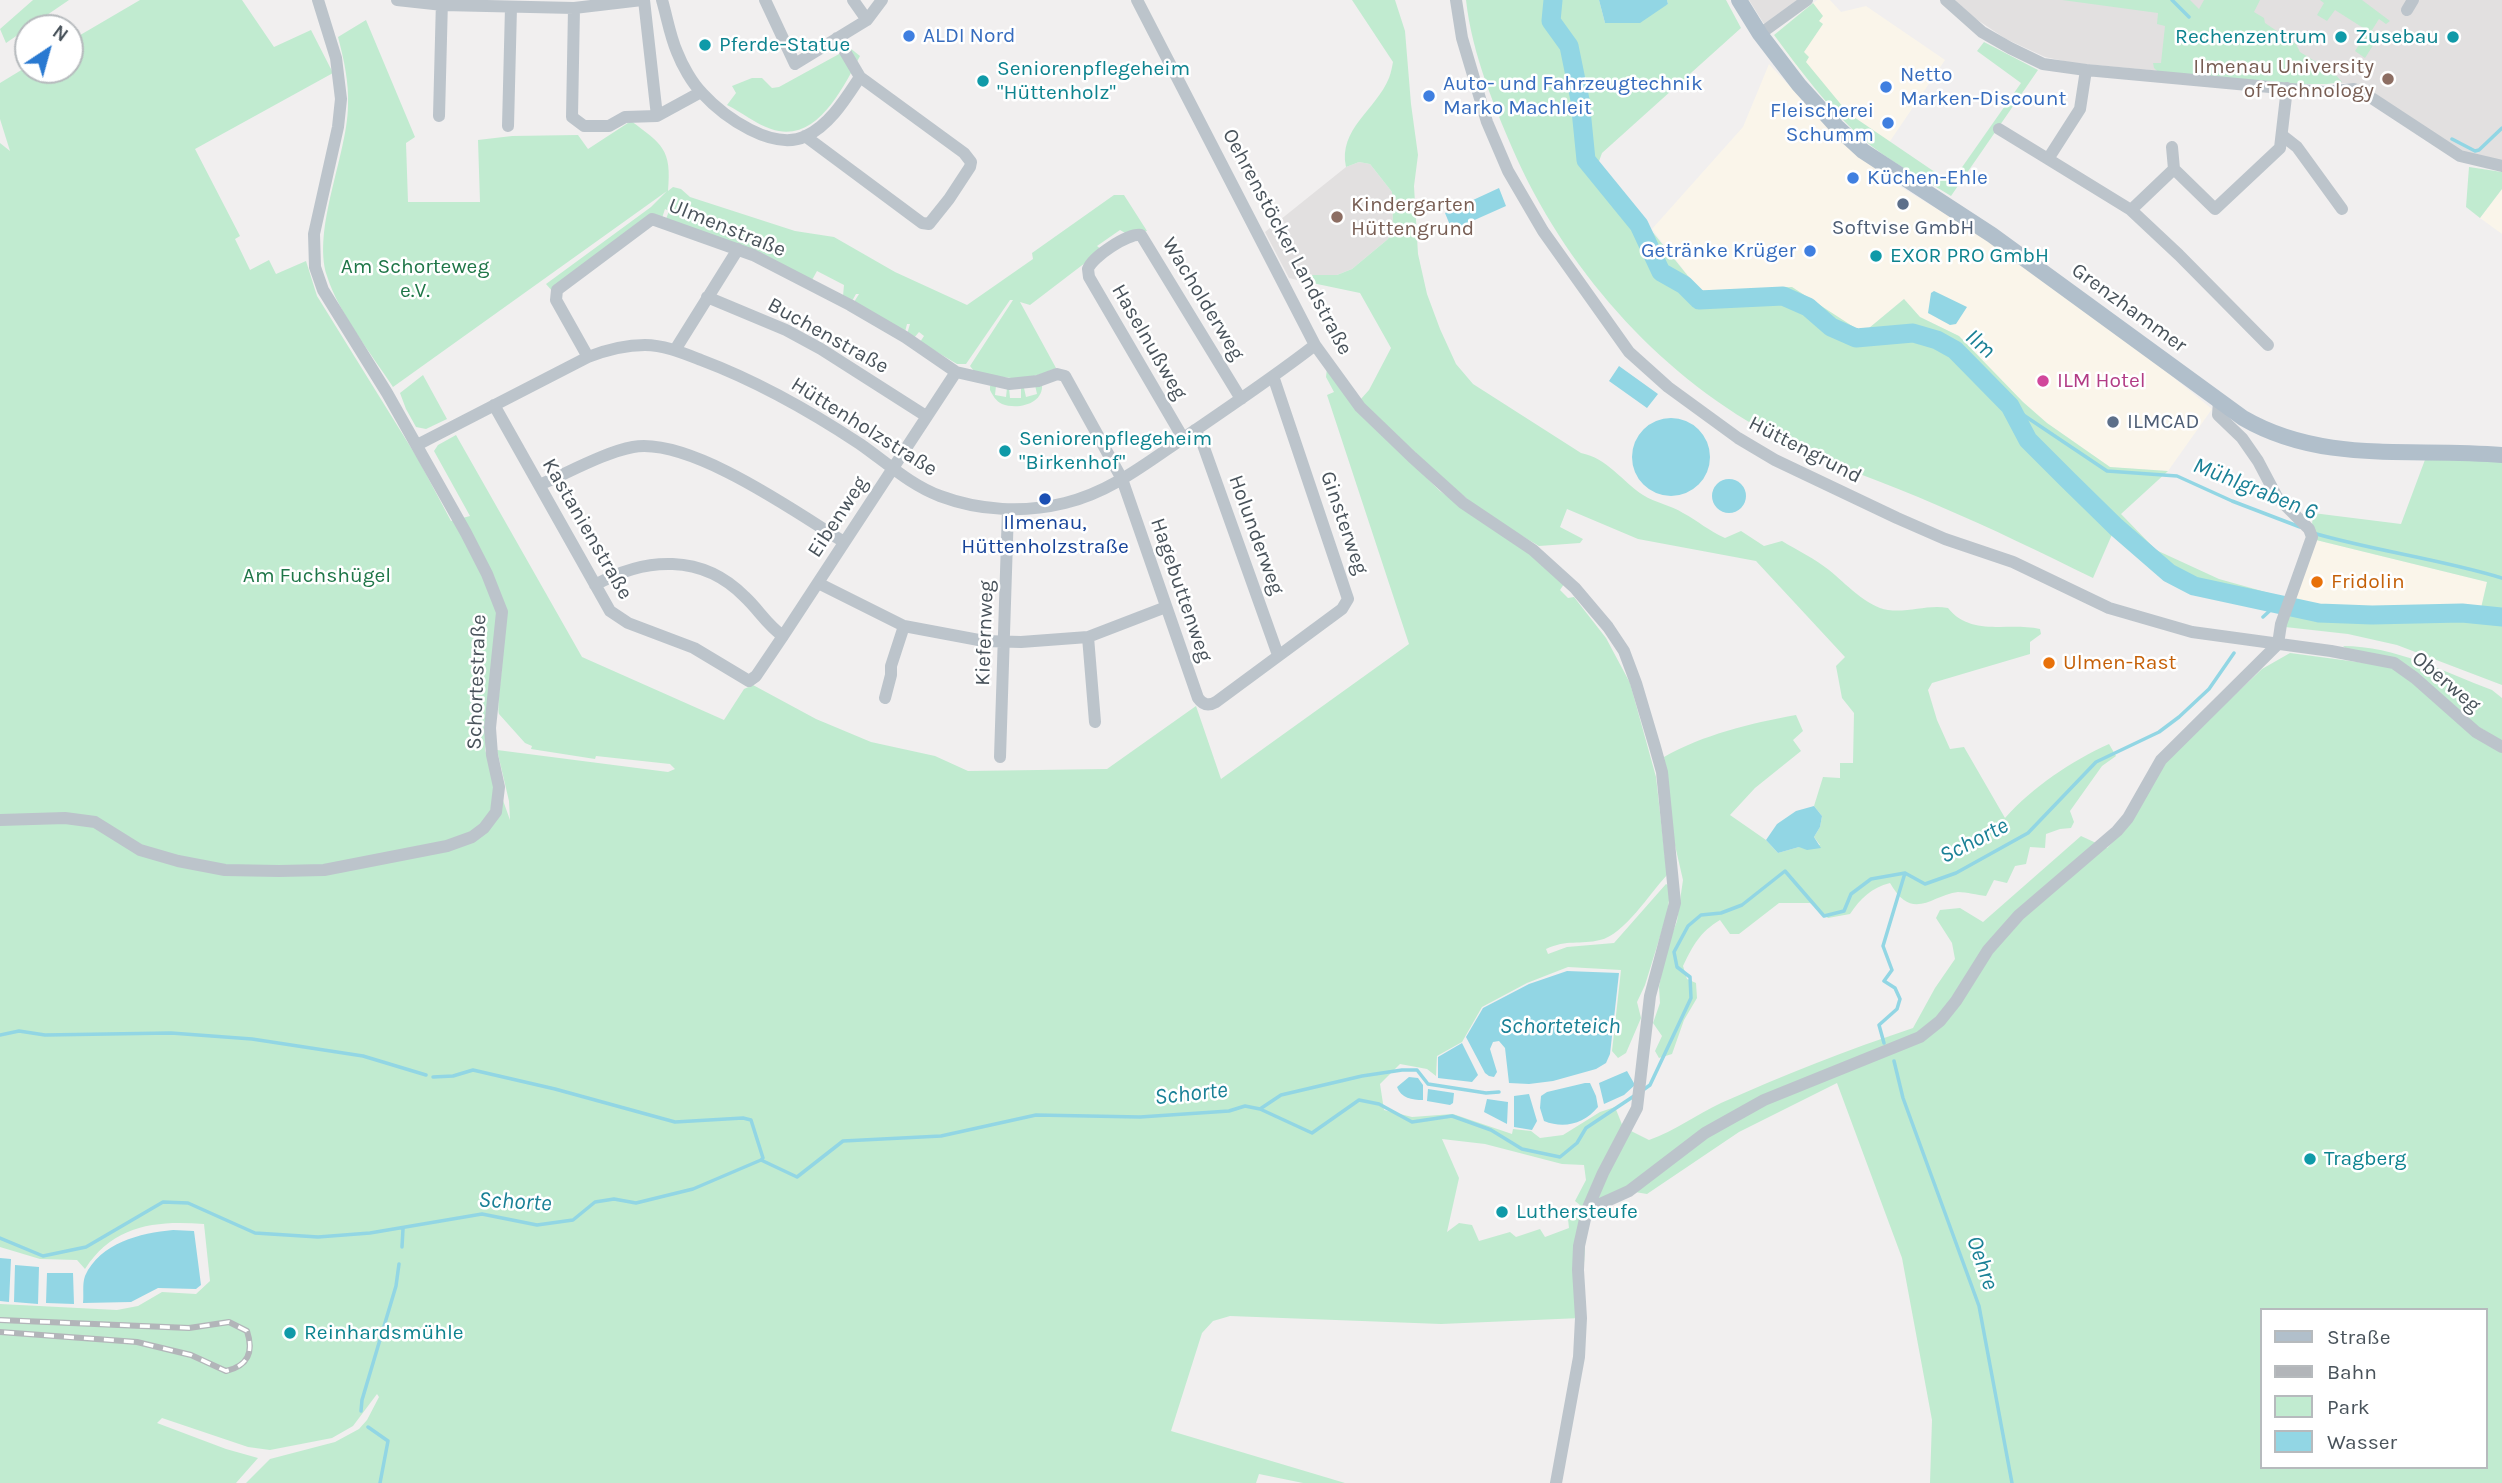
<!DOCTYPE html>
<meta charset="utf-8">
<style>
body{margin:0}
#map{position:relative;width:2502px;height:1483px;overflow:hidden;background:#f1efef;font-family:Karla,sans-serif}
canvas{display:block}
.legend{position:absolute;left:2260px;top:1308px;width:228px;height:161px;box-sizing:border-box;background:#fff;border:2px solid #b6babd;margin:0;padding:9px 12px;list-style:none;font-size:21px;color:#49535b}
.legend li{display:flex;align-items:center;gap:14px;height:35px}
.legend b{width:35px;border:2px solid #b6babd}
.north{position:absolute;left:14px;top:14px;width:70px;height:70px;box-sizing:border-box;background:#fff;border:2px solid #b6babd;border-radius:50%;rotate:36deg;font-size:19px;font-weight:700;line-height:28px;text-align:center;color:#49535b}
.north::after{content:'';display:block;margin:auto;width:24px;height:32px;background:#2979d1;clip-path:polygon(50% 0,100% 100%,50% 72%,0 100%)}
</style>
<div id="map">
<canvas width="2502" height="1483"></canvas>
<ul class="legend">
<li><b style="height:9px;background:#b1bfcb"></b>Straße</li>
<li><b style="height:9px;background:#b2b5b9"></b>Bahn</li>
<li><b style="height:19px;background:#c1ebd0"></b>Park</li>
<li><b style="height:19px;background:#92d6e4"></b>Wasser</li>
</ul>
<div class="north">N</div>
</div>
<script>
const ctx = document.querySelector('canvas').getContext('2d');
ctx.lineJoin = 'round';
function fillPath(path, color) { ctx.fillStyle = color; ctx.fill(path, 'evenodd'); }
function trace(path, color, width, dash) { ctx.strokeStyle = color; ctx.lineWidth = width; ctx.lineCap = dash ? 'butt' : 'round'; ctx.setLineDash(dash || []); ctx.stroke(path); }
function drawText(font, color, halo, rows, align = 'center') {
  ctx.font = font + ' Karla,sans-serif'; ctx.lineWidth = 5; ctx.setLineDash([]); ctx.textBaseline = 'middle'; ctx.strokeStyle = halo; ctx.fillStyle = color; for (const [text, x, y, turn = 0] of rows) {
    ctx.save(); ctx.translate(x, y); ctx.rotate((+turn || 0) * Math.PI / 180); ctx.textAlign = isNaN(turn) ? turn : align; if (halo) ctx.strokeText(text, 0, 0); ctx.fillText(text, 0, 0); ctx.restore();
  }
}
const commercial = new Path2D(`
 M1817 0H1830L1841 12 1866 6 1945 60 1882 153 1861 138 1831 105 1798 68 1774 35Z
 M1769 64 1836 136 1886 178 1988 240 2157 364 2212 409 2168 471 2110 467 2047 423 2023 402 1959 336 1920 317 1904 299 1863 333 1792 287 1700 291 1652 229 1743 127Z
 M2502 189V234L2480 218Z
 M2316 540 2487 582 2481 609 2372 611 2319 617 2293 603Z`);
const education = new Path2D(`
 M1749 0H1797L1764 24Z
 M1955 0H2502V163L2468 158 2355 84 2194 74 2073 63 2045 57 2006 39 1973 17Z
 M1359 162 1370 164 1392 192 1393 229 1388 239 1352 269 1337 275H1304L1297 280 1289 278 1265 232 1346 167Z`);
const green = new Path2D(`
 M33 0H69L6 43 0 29Z
 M140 0H242L274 47 311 30 333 73 195 149 240 236 235 239 250 270 269 260 276 274 306 261 317 296 418 459 451 521 470 516 434 451 438 445 456 435 582 657 724 720 744 689 753 685 816 719 871 742 935 756 968 771 1107 769 1196 706 1221 779 1409 644 1327 395 1334 392 1326 377 1327 368 1373 425 1440 491 1530 554 1564 584 1560 590 1568 598 1574 597 1606 638 1630 683 1656 777 1667 875C1650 893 1624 935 1600 940 1580 945 1567 939 1546 949L1548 954 1567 947 1614 943 1666 884 1671 887 1667 914 1645 985 1637 1002 1641 1018 1626 1053 1618 1058 1612 1051 1621 970 1568 967 1527 983 1482 1007 1462 1042 1437 1056 1436 1076 1427 1069 1400 1064 1380 1084 1384 1110 1412 1117 1453 1114 1512 1134 1513 1129 1531 1131 1540 1138 1563 1135 1600 1112 1615 1107 1623 1127 1649 1140C1675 1131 1697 1114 1721 1103 1784 1075 1847 1050 1913 1028L1935 988 1955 959 1952 943 1936 918 1940 910 1960 908 1983 922 2081 836 2107 848 2133 820 2168 758 2262 669 2290 653 2395 667 2502 753V1483H1930L1932 1420 1902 1258 1837 1083 1739 1132 1647 1194 1629 1191 1587 1210 1581 1318 1441 1324 1230 1316 1213 1321 1202 1333 1171 1431 1345 1483H1303L1259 1474 1256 1483H246L270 1459 335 1442 359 1429 367 1420 379 1397 377 1394 353 1426 332 1438 270 1450 248 1447 162 1418 157 1423 226 1449 258 1458 236 1483H0V1304L117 1310 138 1306 162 1292 196 1294 210 1281 204 1224C156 1220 113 1225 85 1269L77 1260 40 1259 0 1247V143L10 151 0 119V83L28 66V70H70V41ZM496 664 502 666C501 677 497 707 499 714L525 743 532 746 531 749 595 759 596 756 670 764 675 769 668 772 497 750 509 801 510 820 485 750ZM1442 1139 1485 1144 1562 1164 1584 1165 1586 1180 1575 1201 1586 1210 1568 1219 1569 1228 1545 1237 1540 1229 1516 1237 1510 1232 1479 1241 1472 1225 1459 1223 1447 1232 1459 1178ZM2262 1310H2486V1467H2262Z
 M1352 0H1395L1405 31 1411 104 1418 155 1414 186 1418 254 1427 294 1440 329 1456 364 1473 384 1581 453C1607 458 1623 482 1643 495 1655 503 1671 505 1683 513 1698 521 1709 531 1725 538L1741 531 1764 546 1782 541C1797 550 1815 559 1829 570 1845 583 1867 607 1888 610 1909 613 1928 604 1948 608 1971 637 2007 622 2040 629L2041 634 2030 642V654L1932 683 1928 690 1937 720 1950 749 1964 747 2005 818C2033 787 2071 761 2109 744L2116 756 2102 766 2070 811 2074 822 2071 828 2060 829 2046 834 2045 848 2030 847 2026 864 2015 866 2007 883 1994 880 1986 896C1977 895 1967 892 1958 892 1931 895 1913 923 1890 883 1871 888 1861 898 1850 914L1828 918 1810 903H1779L1739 934H1730L1720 920C1700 932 1693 945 1683 966L1687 979 1696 983 1697 998 1684 1020 1672 1054 1659 1058 1655 1051 1662 1036 1653 1023 1660 1003 1659 987 1665 953 1677 921 1683 880 1671 828 1664 757C1702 735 1752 723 1796 715L1803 731 1793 740 1801 751 1755 788 1730 815 1766 840 1778 853 1799 847 1820 845 1814 837 1820 827 1822 816 1814 806 1823 777 1840 778V763H1853L1854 713 1842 698 1836 666 1845 657 1756 561 1638 539 1567 509 1560 527 1583 539 1580 543 1539 546 1488 516 1442 478 1360 400 1369 390 1391 348 1360 293 1298 280 1303 275H1337L1352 269 1388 239 1393 229 1392 192 1370 164 1359 162 1346 167C1338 129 1376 110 1389 78 1391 73 1392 67 1393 62Z
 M1466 0H1599L1605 23 1668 4 1667 0H1726L1741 28 1602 153 1598 164 1700 291 1792 287 1863 333 1904 299 1920 317 1959 336 2023 402 2047 423 2110 467 2168 471 2121 514 2156 550 2219 579 2287 598 2278 612 2188 587 2172 580 2114 530 2093 578C2042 553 1991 528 1939 506 1885 482 1830 465 1778 438 1665 380 1571 276 1518 161 1496 111 1472 55 1466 0Z
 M2062 0H2190L2199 9 2204 0H2260L2254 12 2264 18 2265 23 2296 44 2300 52 2334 73 2342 82 2327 84H2293L2158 72 2154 68 2153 63H2161L2165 26 2157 24 2158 13Z
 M2320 0H2362L2390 21 2386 24 2379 19 2372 30 2379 36 2365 58 2355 51 2368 31 2335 10 2327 21 2317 15 2324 3Z
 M1813 3 1823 16 1819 21 1823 24 1804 52 1809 57 1806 62 1848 113 1951 183 2021 83 1977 51 1984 42 2038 70 1951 196C1921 177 1887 161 1861 137 1828 108 1800 70 1774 35Z
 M366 20 415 137 406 143 408 202H480L478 140 512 136 578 135 588 149 631 121C662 144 672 149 668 191L673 187 681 189 690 197 795 231 834 237 895 272 967 305 1033 259 1032 253 1114 195H1124L1147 231 1127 234 1120 230 1097 246 1102 250 1030 305 1020 302 1056 368C1024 383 1007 379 974 371L970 366 1013 300H1010L966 364H957L920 342 924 336 919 332 914 338 907 334 910 324H907L905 332 854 302 859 294H856L852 301 843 296 844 285 817 271 812 280 666 219 669 211 665 209 662 218 553 292 546 284 651 207 667 191 393 387C371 353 339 314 327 276 312 229 347 156 348 106 349 82 344 60 338 37Z
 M850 48 860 56C843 88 816 145 771 129 756 124 741 112 727 105L736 93 732 86 752 78H762L772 88 779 87Z
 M2469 167 2502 172V189L2480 218 2466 207Z
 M423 375 447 419 426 429 416 427 406 409 400 393Z
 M1042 384C1044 404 1018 410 1002 404 996 401 993 396 990 390V386H996L995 395 1006 397 1007 388H1009L1010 398H1021V388H1024L1026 397 1037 394 1035 385Z
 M2426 457 2502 461V685L2397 645 2348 634 2285 627 2293 603 2319 617 2372 611 2481 608 2487 582 2316 540 2312 525 2313 513 2401 524Z
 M2343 646C2395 646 2444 672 2492 690L2502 698V741L2472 723 2401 662 2348 650Z`);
const water = new Path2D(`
 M1599 0H1667L1668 4 1640 23H1605Z
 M1499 188 1506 206 1452 230 1445 213Z
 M1934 291 1967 307 1956 324 1950 325 1928 313 1931 293Z
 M1619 366 1658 394 1647 408 1609 381Z
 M1632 457a39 39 0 1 1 78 0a39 39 0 1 1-78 0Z
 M1712 496a17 17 0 1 1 34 0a17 17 0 1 1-34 0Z
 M1814 806 1822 816 1820 827 1814 837 1821 848 1807 850 1799 847 1778 853 1766 840 1777 824 1796 811Z
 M1567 971 1619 973 1610 1054 1606 1063 1596 1069 1553 1081 1529 1084 1509 1083 1505 1048 1499 1041 1493 1042 1490 1049 1497 1072 1494 1077 1489 1076 1485 1073 1466 1037 1483 1008 1529 984Z
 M1462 1043 1478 1075 1472 1082 1438 1078V1057Z
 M1627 1071 1635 1085 1624 1095 1604 1104 1599 1083Z
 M1409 1077 1418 1078 1423 1085V1100C1412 1100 1401 1098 1397 1087Z
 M1585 1083H1590L1596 1096 1598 1107C1584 1124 1564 1129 1544 1121L1540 1108 1541 1096 1547 1092Z
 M1428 1089 1454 1093 1453 1103 1450 1105 1427 1101Z
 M1529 1094 1537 1121 1532 1130 1514 1127V1096Z
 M1487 1099 1508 1102 1507 1124 1484 1112Z
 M173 1230 194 1231 201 1285 196 1289 158 1288 131 1302 83 1303C84 1295 82 1284 85 1276 100 1243 140 1233 173 1230Z
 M0 1258 11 1259 9 1302 0 1301Z
 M15 1265 39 1267 38 1304 14 1302Z
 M47 1273H73L74 1304 46 1303Z`);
const stream = new Path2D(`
 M2172 0 2189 17
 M2452 139 2475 151 2479 150 2502 128
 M2010 406 2107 471 2177 476 2232 501 2300 527
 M2313 533C2375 551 2440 559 2502 578
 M2263 617 2277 604
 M0 1035 19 1031 45 1035 171 1033 252 1039 363 1056 426 1075
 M1884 1043 1879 1025 1897 1009 1900 999 1895 988 1884 981 1892 970 1883 946 1905 873
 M1894 1061 1903 1098 1979 1306 2012 1483
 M433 1077 453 1076 473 1070 555 1089 675 1122 743 1118 751 1120 763 1158 761 1160
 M1643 1090 1650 1085 1691 998 1690 977 1677 967 1674 952 1688 926 1701 915 1721 913 1742 905 1785 871 1824 916 1844 911 1851 894 1871 879 1905 873 1925 884 1956 873 2028 833 2096 762 2159 732 2179 717 2209 689 2234 653
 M1260 1109 1281 1095 1362 1076 1402 1070H1417L1428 1084 1486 1093 1499 1092
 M0 1238 43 1256 86 1247 163 1202 188 1203 255 1233 318 1237 370 1233 482 1214 537 1225 573 1220 595 1202 614 1199 636 1203 693 1189 761 1160 797 1177 843 1141 941 1136 1036 1115 1140 1117 1229 1111 1245 1106 1260 1109 1312 1133 1359 1100 1379 1104 1412 1122 1452 1116 1491 1130 1522 1149 1560 1157 1577 1143 1586 1128 1634 1096
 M402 1247 403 1229
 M361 1411 362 1400 396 1286 399 1264
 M368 1427 388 1441 380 1483`);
const river = new Path2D(`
 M1553 0 1551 21 1569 46 1580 100 1586 160 1639 225 1661 272 1684 285 1699 300 1783 296 1808 307 1831 327 1856 338 1913 333 1937 340 1955 350 2010 406 2028 440 2067 479 2116 527 2169 573 2194 586 2319 613 2372 615 2462 613 2502 617`);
const minor = new Path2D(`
 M397 0 443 5 574 8 642 0
 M644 0 657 116
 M662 0C667 17 670 36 677 52 682 65 692 83 702 93 724 117 773 152 806 136 830 125 846 98 860 77
 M765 0 795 64 867 20 882 0
 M853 0 867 20
 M1137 0 1315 345 1360 407 1412 457 1463 503 1533 550 1575 588 1608 627 1624 651 1636 683 1655 747 1662 772 1675 903 1650 996 1637 1108 1603 1173 1587 1210 1579 1246 1578 1270 1581 1318 1579 1357 1556 1483
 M1456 0 1462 38 1487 122 1508 171 1543 231 1629 352 1668 387 1738 438 1775 460 1897 518 1945 539 2013 562 2109 608 2192 632 2331 651 2394 663 2415 678 2476 732 2502 747
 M1946 0 1982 32 2010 48 2043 64 2086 70 2324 92 2354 89 2367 95 2460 156 2502 166
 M574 8 572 117 584 126H609L625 117 657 116 701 92
 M2407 10 2413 0
 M1760 34 1807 0
 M2086 70 2080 109 2048 159 2131 210 2174 169 2215 209 2280 148 2287 88
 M439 116 442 0
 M508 126 511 7
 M1999 129 2048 159
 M805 136 922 223 929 224 949 199 970 167 971 162 964 153 860 77 837 38
 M2283 136 2297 147 2342 209
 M2172 147 2174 169
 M2131 210 2179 255 2268 345
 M707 297 786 330 821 349 926 416
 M675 350 738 249
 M588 357 556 300 557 290 652 219 753 255 850 305 905 337 956 372 1009 384 1038 381 1057 374 1065 376 1122 479 1198 698C1203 705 1209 706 1216 702L1342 609 1348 599 1273 376
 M2219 401 2218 415 2242 438 2258 461 2277 497 2309 529 2312 537 2281 624 2278 644
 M494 405 610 611 628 623 694 648 749 681 756 676 783 636 956 372
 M1195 430 1202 442 1278 655
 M1183 438 1089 277 1088 269C1092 257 1128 233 1141 235L1241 399
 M417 445 588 357C606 350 625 345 645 345 664 345 683 353 701 360 757 381 810 411 860 444 886 462 910 485 940 496 980 511 1024 513 1065 503 1111 492 1148 462 1185 437 1229 407 1274 377 1315 345
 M539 485C566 474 605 452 633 447 690 437 796 512 844 542
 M818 583 904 626 984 641 1021 642 1088 637 1166 607
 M595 585C645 557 702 553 745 597 759 610 767 625 783 636
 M1088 637 1095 722
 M885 698 891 675V666L904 626
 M1000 757 1008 510
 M0 820 65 818 95 822 140 850 178 861 225 870 279 871 324 870 447 846 472 837 484 828 496 812 499 787 492 755 490 728 502 612 487 574 466 533 387 393 323 290 315 267 314 234 338 127 341 99 336 58 318 0
 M1587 1210 1629 1191 1705 1133 1764 1100 1920 1037 1940 1021 1956 1001 1988 950 2019 915 2117 831 2128 818 2161 760 2278 644`);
const major = new Path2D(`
 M1739 0 1760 34 1799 85 1838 128 1863 151 1992 235 2243 418C2324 465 2412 447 2502 455`);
const rail = new Path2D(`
 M0 1320 189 1328 229 1322 247 1331C254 1352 248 1366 226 1371L191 1355 137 1342 0 1332`);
const markers = [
 [909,36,7,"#3f7fe0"],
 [2341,37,7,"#0f9aa8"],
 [2453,37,7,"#0f9aa8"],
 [705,45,7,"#0f9aa8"],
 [2388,79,7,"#8d6e63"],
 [983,81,7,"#0f9aa8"],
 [1886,87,7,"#3f7fe0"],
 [1429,96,7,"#3f7fe0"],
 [1888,123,7,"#3f7fe0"],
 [1853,178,7,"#3f7fe0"],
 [1903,204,7,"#5c6f8a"],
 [1337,217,7,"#8d6e63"],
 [1810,251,7,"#3f7fe0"],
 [1876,256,7,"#0f9aa8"],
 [2043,381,7,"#d1479c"],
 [2113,422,7,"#5c6f8a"],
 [1005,451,7,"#0f9aa8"],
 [1045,499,7,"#1a4fb4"],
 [2317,582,7,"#e8710a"],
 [2049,663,7,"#e8710a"],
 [2310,1159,7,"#0f9aa8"],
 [1502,1212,7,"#0f9aa8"],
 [290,1333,7,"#0f9aa8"]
];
const shopNames = [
 ["ALDI Nord",923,36],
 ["Netto",1900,75],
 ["Marken-Discount",1900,99],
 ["Auto- und Fahrzeugtechnik",1443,84],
 ["Marko Machleit",1443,108],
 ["Fleischerei",1874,111,"right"],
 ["Schumm",1874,135,"right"],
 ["Küchen-Ehle",1867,178],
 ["Getränke Krüger",1796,251,"right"]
];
const cultureNames = [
 ["Rechenzentrum",2327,37,"right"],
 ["Zusebau",2439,37,"right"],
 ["Pferde-Statue",719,45],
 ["Seniorenpflegeheim",997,69],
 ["\"Hüttenholz\"",997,93],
 ["EXOR PRO GmbH",1890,256],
 ["Seniorenpflegeheim",1019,439],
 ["\"Birkenhof\"",1019,463],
 ["Tragberg",2324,1159],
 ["Luthersteufe",1516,1212],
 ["Reinhardsmühle",304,1333]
];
const educationNames = [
 ["Ilmenau University",2374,67],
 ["of Technology",2374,91],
 ["Kindergarten",1351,205,"left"],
 ["Hüttengrund",1351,229,"left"]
];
const streetNames = [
 ["Ulmenstraße",727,228,22],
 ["Oehrenstöcker Landstraße",1287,242,62],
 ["Wacholderweg",1203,299,59],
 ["Grenzhammer",2129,308,36],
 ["Buchenstraße",828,336,29],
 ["Haselnußweg",1149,342,60],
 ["Hüttenholzstraße",864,427,32],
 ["Hüttengrund",1805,450,27],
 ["Eibenweg",838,517,-57],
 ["Ginsterweg",1344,523,71],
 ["Kastanienstraße",587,529,60],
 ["Holunderweg",1256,535,70],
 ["Hagebuttenweg",1181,590,71],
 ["Kiefernweg",985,633,-88],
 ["Schortestraße",477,682,-88],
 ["Oberweg",2446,682,40]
];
const serviceNames = [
 ["Softvise GmbH",1903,228],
 ["ILMCAD",2127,422,"left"]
];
const parkNames = [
 ["Am Schorteweg",415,267],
 ["e.V.",415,291],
 ["Am Fuchshügel",317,576]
];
const hotelNames = [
 ["ILM Hotel",2057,381]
];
const transitNames = [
 ["Ilmenau,",1045,523],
 ["Hüttenholzstraße",1045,547]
];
const foodNames = [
 ["Fridolin",2331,582],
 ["Ulmen-Rast",2063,663]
];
const waterNames = [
 ["Ilm",1980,344,41],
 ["Mühlgraben 6",2255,489,22],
 ["Schorte",1974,841,-27],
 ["Schorteteich",1560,1026],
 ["Schorte",1191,1094,-6],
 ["Schorte",515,1202,3],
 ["Oehre",1982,1263,71]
];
fillPath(commercial, '#faf5ea');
fillPath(education, '#e2e0e0');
fillPath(green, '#c1ebd0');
fillPath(water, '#92d6e4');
trace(stream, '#92d6e4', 3.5);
trace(river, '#92d6e4', 19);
trace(minor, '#bcc4cb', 12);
trace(major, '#b1bfcb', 16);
trace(rail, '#b2b5b9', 6);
trace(rail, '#fff', 3.5, [10]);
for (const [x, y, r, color] of markers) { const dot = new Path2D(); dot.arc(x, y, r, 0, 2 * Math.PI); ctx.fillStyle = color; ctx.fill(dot); trace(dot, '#fff', 2.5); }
drawText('21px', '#366cbe', '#fff', shopNames, 'left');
drawText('21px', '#0d838f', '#fff', cultureNames, 'left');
drawText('21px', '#785e54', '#fff', educationNames, 'right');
drawText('21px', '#49535b', '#fff', streetNames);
drawText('21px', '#4e5e75', '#fff', serviceNames);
drawText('21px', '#1f7648', '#fff', parkNames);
drawText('21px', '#b23c85', '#fff', hotelNames, 'left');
drawText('21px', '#164399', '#fff', transitNames);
drawText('21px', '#c56008', '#fff', foodNames, 'left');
drawText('italic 23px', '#198096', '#fff', waterNames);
</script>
